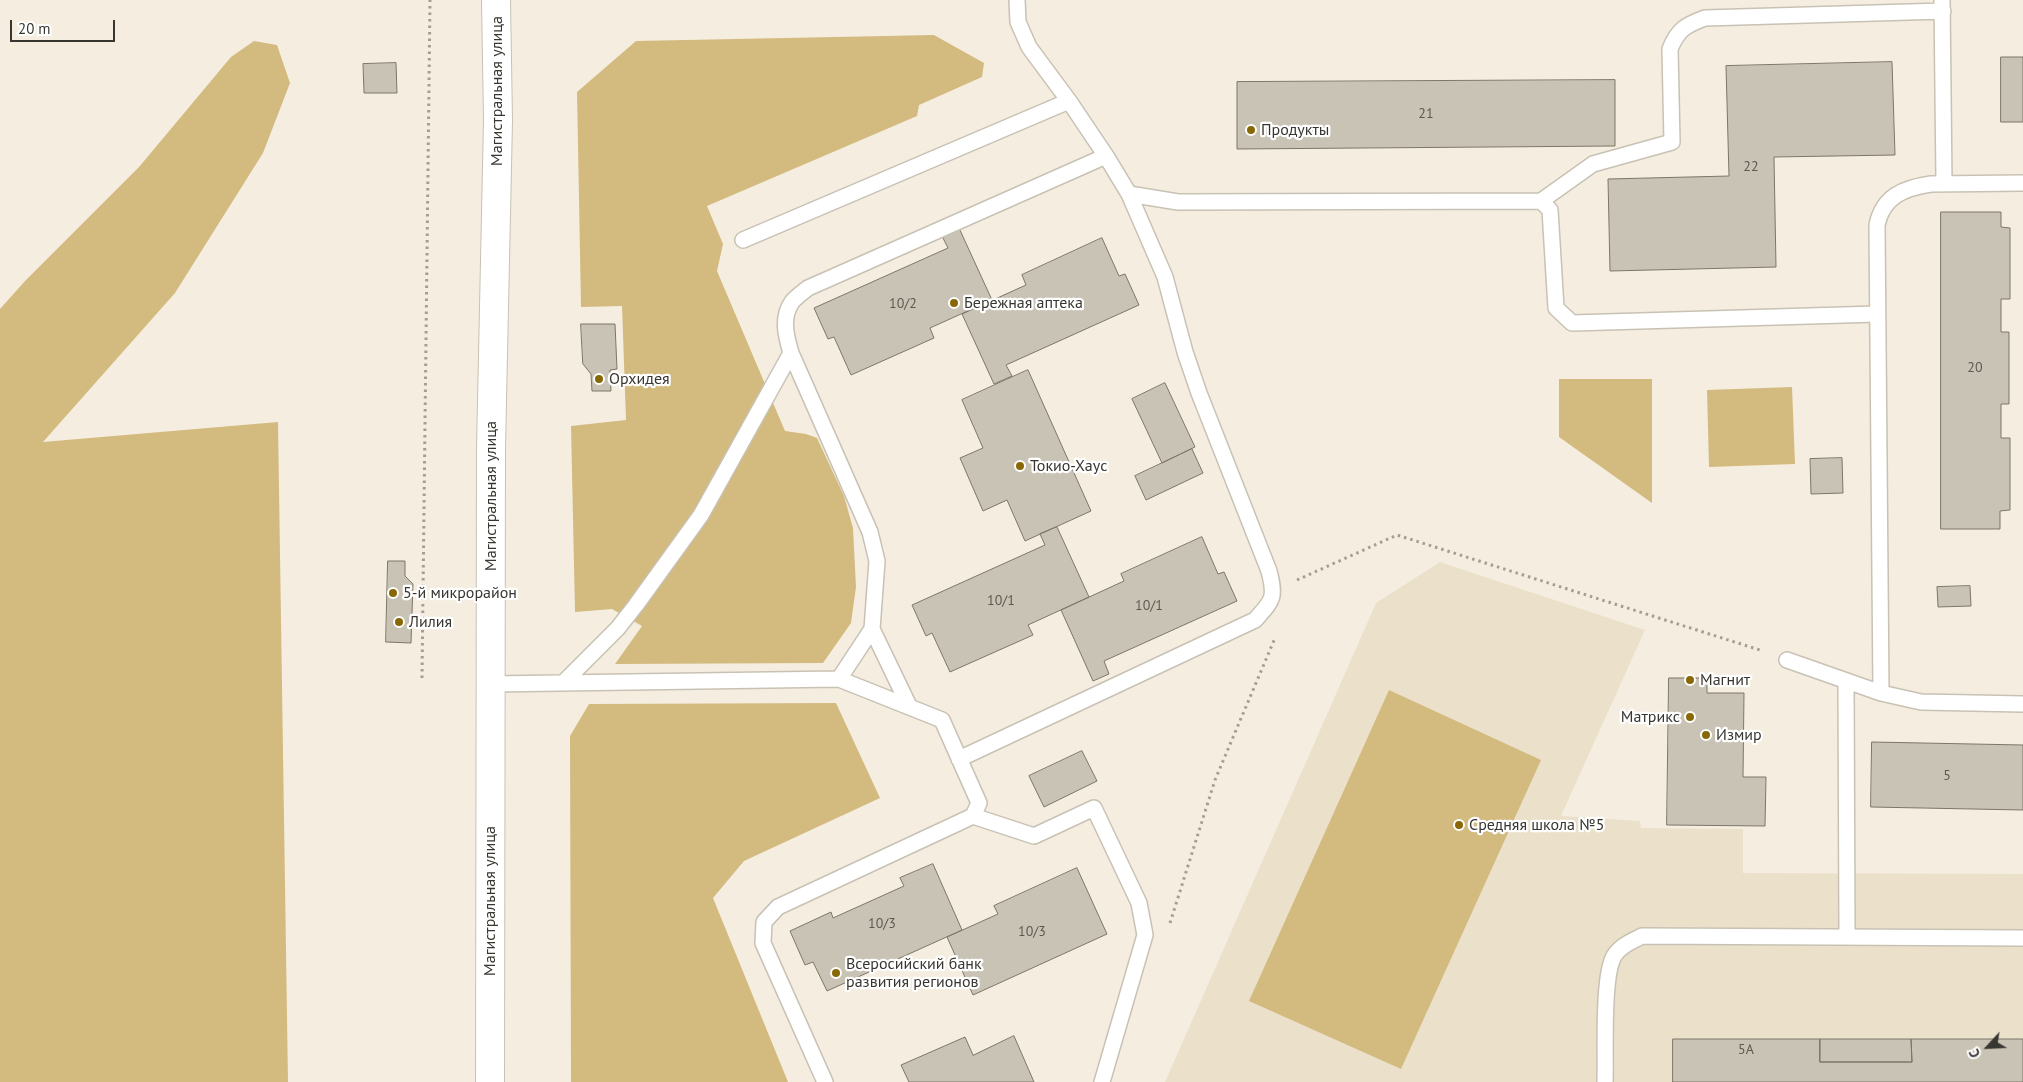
<!DOCTYPE html>
<meta charset="utf-8">
<style>
body{margin:0}
#map{position:relative;width:2023px;height:1082px;overflow:hidden;background:#f5eee0;font-family:"PT Sans",sans-serif}
canvas{display:block}
.north{position:absolute;left:1963px;top:1022px;width:50px;height:50px;-webkit-text-stroke:4px #fff;paint-order:stroke;rotate:245deg;font-size:14px;font-weight:700;line-height:20px;text-align:center;color:#383630}
.north::after{content:'';display:block;margin:auto;width:18px;height:22px;background:#383630;clip-path:polygon(50% 0,100% 100%,50% 72%,0 100%)}
.scale{position:absolute;left:10px;top:20px;width:105px;height:22px;box-sizing:border-box;border:2px solid #383630;border-top:0;padding-left:6px;font-size:15px;line-height:18px;white-space:nowrap;color:#383630;-webkit-text-stroke:4px #fff;paint-order:stroke}
</style>
<div id="map">
<canvas width="2023" height="1082"></canvas>
<div class="north">С</div>
<div class="scale">20 m</div>
</div>
<script>
const ctx = document.querySelector('canvas').getContext('2d');
ctx.lineJoin = 'round';
function fillPath(path, color) { ctx.fillStyle = color; ctx.fill(path, 'evenodd'); }
function trace(path, color, width, dash) { ctx.strokeStyle = color; ctx.lineWidth = width; ctx.lineCap = dash ? 'butt' : 'round'; ctx.setLineDash(dash || []); ctx.stroke(path); }
function drawText(font, color, halo, rows, align = 'center') {
  ctx.font = font + ' "PT Sans",sans-serif'; ctx.lineWidth = 4.5; ctx.setLineDash([]); ctx.textBaseline = 'middle'; ctx.strokeStyle = halo; ctx.fillStyle = color; for (const [text, x, y, turn = 0] of rows) {
    ctx.save(); ctx.translate(x, y); ctx.rotate((+turn || 0) * Math.PI / 180); ctx.textAlign = isNaN(turn) ? turn : align; if (halo) ctx.strokeText(text, 0, 0); ctx.fillText(text, 0, 0); ctx.restore();
  }
}
const built = new Path2D(`
 M1440 562 1645 630 1561 816 1640 821 1641 828 1743 829V873L2023 874V1082H1165L1376 603Z`);
const green = new Path2D(`
 M934 35 984 63 982 77 919 105 917 116 707 206 723 244 717 271 785 431 806 434 817 438 844 496 853 528 856 587 851 623 823 663 615 664 642 626 612 609 575 612 571 426 626 420 622 306 581 307 577 92 636 41Z
 M254 41 277 45 290 83 263 153 175 293 43 442 278 422 288 1082H0V309L25 281 139 167 231 57Z
 M1559 379H1652V503L1559 437Z
 M1792 387 1795 464 1709 467 1707 390Z
 M1389 690 1541 760 1401 1069 1249 1001Z
 M836 703 880 798 744 861 713 898 788 1082H571L570 736 589 704Z`);
const building = new Path2D(`
 M2001 57H2023V122H2001Z
 M1892 62 1895 155 1774 157 1776 267 1610 271 1608 179 1729 176 1726 66Z
 M396 63 397 93H364L363 64Z
 M1615 80V146L1237 149V82Z
 M1941 212H2001V227L2010 228V299H2001V332H2009V404H2001V438H2010V510L2000 511V529H1941Z
 M959 228 992 300 930 328 934 338 851 375 834 337 828 339 814 308 948 248 942 236Z
 M1102 238 1119 276 1125 274 1139 305 1006 365 1012 376 994 384 962 314 1026 285 1022 275Z
 M581 324H615L617 369 610 370 611 391H592L591 374 583 364Z
 M1028 370 1091 511 1025 541 1007 500 983 511 960 458 983 448 962 400Z
 M1165 383 1195 447 1162 463 1132 399Z
 M1192 449 1203 473 1146 500 1135 476Z
 M1842 458 1843 493 1811 494 1810 459Z
 M1057 527 1089 597 1028 625 1033 635 950 672 932 633 926 636 912 605 1045 545 1040 534Z
 M1202 537 1218 574 1224 572 1237 601 1104 661 1109 674 1093 681 1061 610 1124 581 1121 574Z
 M388 561H405V576L413 584 411 643 386 642Z
 M1970 586 1971 606 1938 607 1937 587Z
 M1669 678H1707V693H1744L1743 777H1766L1765 826 1667 825Z
 M1872 742 2023 745V810L1871 807Z
 M1082 751 1097 781 1044 807 1029 776Z
 M933 864 962 930 827 991 813 962 805 965 790 931 831 912 833 918 904 886 900 878Z
 M1077 868 1107 934 973 995 947 937 998 914 994 906Z
 M1014 1036 1034 1082H909L901 1065 965 1037 973 1055Z
 M1673 1039H1820V1062H1912L1911 1039H2023V1082H1673Z
 M1820 1039H1911L1912 1062H1820Z`);
const path = new Path2D(`
 M1297 580 1397 535 1763 651
 M422 678 430 0
 M1170 923 1215 780 1275 638`);
const service = new Path2D(`
 M1942 0 1944 183
 M2023 183 1931 184C1904 188 1883 196 1877 225L1881 693 1921 702 2023 704
 M1129 194 1178 202 1541 201 1550 210 1556 308 1572 323 1877 314
 M1541 201 1593 164 1672 142 1670 49C1678 29 1686 25 1705 18L1943 11
 M743 240 1069 101
 M1787 660 1881 693
 M839 679 872 629
 M1846 681 1847 937
 M564 682 618 628 636 605 701 515 791 353
 M490 684 839 679 942 720 979 803 973 816 778 907 764 922 763 943 825 1082
 M909 706 872 629 877 561 870 532 791 353C786 336 781 318 792 302 796 297 803 292 808 288L1106 156 1069 101 1029 47 1018 22 1017 0
 M959 759 1255 620C1273 600 1276 598 1269 571L1199 393 1185 352 1165 277 1129 194 1106 156
 M973 816 1034 836 1094 808 1139 903 1145 935 1102 1082
 M1605 1082C1606 1055 1602 977 1614 956 1620 946 1632 941 1642 936L2023 938`);
const secondary = new Path2D(`
 M490 1082 491 448 498 120 496 0`);
const markers = [
 [1251,130,5,"#886805"],
 [954,303,5,"#886805"],
 [599,379,5,"#886805"],
 [1020,466,5,"#886805"],
 [393,593,5,"#886805"],
 [399,622,5,"#886805"],
 [1690,680,5,"#886805"],
 [1690,717,5,"#886805"],
 [1706,735,5,"#886805"],
 [1459,825,5,"#886805"],
 [836,973,5,"#886805"]
];
const numberNames = [
 ["21",1426,114],
 ["22",1751,167],
 ["10/2",903,304],
 ["20",1975,368],
 ["10/1",1001,601],
 ["10/1",1149,606],
 ["5",1947,776],
 ["10/3",882,924],
 ["10/3",1032,932],
 ["5А",1746,1050]
];
const streetNames = [
 ["Магистральная улица",497,91,-90],
 ["Магистральная улица",491,496,-90],
 ["Магистральная улица",490,901,-90]
];
const poiNames = [
 ["Продукты",1261,130],
 ["Бережная аптека",964,303],
 ["Орхидея",609,379],
 ["Токио-Хаус",1030,466],
 ["5-й микрорайон",403,593],
 ["Лилия",409,622],
 ["Магнит",1700,680],
 ["Матрикc",1680,717,"right"],
 ["Измир",1716,735],
 ["Средняя школа №5",1469,825],
 ["Всеросийский банк",846,964],
 ["развития регионов",846,982]
];
fillPath(built, '#ebe1cb');
fillPath(green, '#d3ba7f');
fillPath(building, '#c9c3b5');
trace(building, '#7c7669', 1);
trace(service, '#c8c2b4', 18);
trace(secondary, '#c8c2b4', 30);
trace(path, '#a29e93', 3, [2.5, 4]);
trace(service, '#fff', 15);
trace(secondary, '#fff', 28);
for (const [x, y, r, color] of markers) { const dot = new Path2D(); dot.arc(x, y, r, 0, 2 * Math.PI); ctx.fillStyle = color; ctx.fill(dot); trace(dot, '#fff', 2); }
drawText('14px', '#5c5951', null, numberNames);
drawText('16px', '#383630', '#fff', streetNames);
drawText('16px', '#383630', '#fff', poiNames, 'left');
</script>
